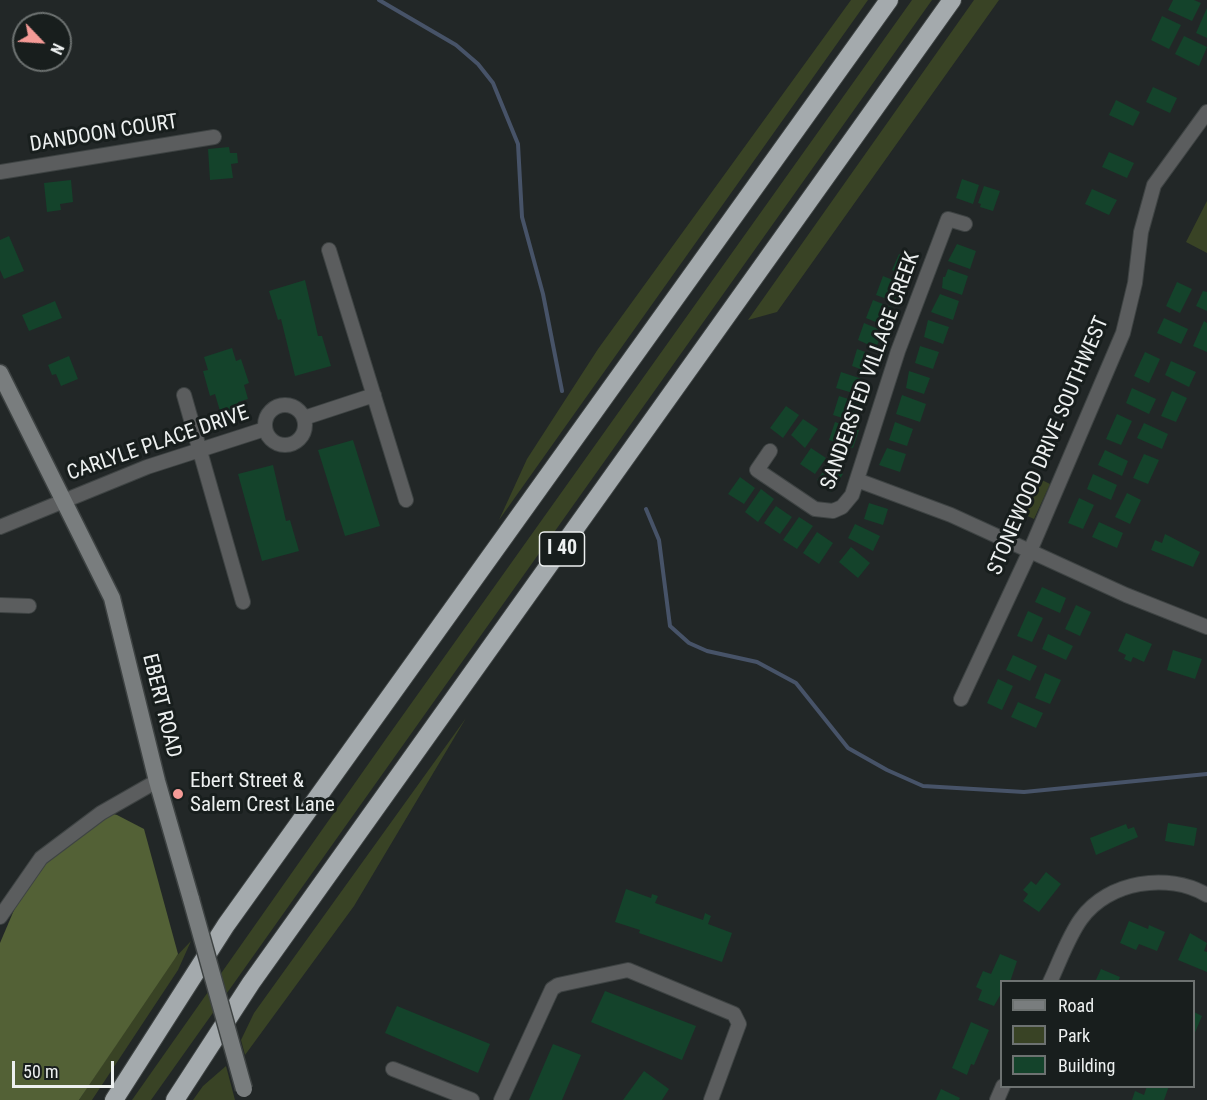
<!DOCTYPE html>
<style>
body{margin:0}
#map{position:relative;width:1207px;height:1100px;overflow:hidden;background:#222727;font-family:"Roboto Condensed",sans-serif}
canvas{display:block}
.legend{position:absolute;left:1000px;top:980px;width:195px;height:108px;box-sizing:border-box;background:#181e1d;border:2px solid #6d7271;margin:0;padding:8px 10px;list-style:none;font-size:18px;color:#edf0f0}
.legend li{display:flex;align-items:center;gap:12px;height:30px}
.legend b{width:30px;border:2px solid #6d7271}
.north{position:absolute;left:12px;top:12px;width:60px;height:60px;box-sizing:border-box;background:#181e1d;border:2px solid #6d7271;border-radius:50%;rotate:115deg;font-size:16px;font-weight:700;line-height:24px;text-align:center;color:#edf0f0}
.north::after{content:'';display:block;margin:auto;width:21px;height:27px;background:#f59b97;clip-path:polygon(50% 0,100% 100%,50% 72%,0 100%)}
.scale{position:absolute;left:12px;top:1061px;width:102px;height:27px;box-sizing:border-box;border:3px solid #edf0f0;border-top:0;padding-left:8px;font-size:18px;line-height:21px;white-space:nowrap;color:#edf0f0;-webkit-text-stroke:4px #181e1d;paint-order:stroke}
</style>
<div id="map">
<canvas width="1207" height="1100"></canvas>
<ul class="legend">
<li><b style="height:8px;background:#797d7e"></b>Road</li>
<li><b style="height:16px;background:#394325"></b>Park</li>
<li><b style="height:16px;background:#14432b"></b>Building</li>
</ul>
<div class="north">N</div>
<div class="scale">50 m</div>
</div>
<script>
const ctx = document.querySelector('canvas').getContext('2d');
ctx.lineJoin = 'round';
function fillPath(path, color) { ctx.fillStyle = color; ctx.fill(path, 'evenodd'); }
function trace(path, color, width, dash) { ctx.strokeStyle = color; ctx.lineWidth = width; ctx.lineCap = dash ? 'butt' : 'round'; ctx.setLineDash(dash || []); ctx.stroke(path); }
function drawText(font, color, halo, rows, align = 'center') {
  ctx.font = font + ' "Roboto Condensed",sans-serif'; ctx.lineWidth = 6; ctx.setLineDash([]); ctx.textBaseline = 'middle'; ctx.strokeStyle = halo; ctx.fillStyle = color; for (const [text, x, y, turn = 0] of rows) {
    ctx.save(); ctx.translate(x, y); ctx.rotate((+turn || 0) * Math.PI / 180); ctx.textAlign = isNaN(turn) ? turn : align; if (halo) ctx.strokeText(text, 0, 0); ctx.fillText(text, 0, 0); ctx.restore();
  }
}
const green = new Path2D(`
 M851 0H868L499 520 527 459 598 349Z
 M912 0H932L151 1100H132L388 736Z
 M974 0H999L777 312 748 320Z
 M1207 201V253L1186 242Z
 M1034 476 1050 484 1034 519 1017 511Z
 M466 718 354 906 245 1055 241 1040 254 1013Z
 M191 941 178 970 92 1100H79L170 963Z
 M226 1066 235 1100H193L203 1086Z`);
const forest = new Path2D(`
 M94 809 117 815 144 829 178 954 79 1100H0V943L20 896 60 836Z`);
const stream = new Path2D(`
 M379 0 456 45 478 64 493 83 518 144 522 217 543 294 562 391
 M646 509 659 540 670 626 689 643 707 651 757 662 796 683 848 748 887 770 923 786 1024 792 1207 774`);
const building = new Path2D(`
 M1173 0H1194L1201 3 1192 21 1168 10Z
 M1207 8V38L1196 33Z
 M1162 16 1181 25 1169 49 1151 40Z
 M1184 36 1207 47 1199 66 1175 54Z
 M1153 87 1177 98 1170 113 1146 102Z
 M1116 100 1140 112 1133 126 1109 115Z
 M229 147 230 153H237L238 163 231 164 233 178 210 180 208 149Z
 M1109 152 1134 163 1127 178 1102 167Z
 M962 179 979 185 973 204 956 198Z
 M71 180 73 202 60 204 61 210 47 212 44 183Z
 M984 186 1000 191 993 211 980 207 981 204 978 203Z
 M1092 189 1117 200 1109 215 1085 204Z
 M9 236 24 271 4 279 0 270V240Z
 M957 244 976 251 970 269 948 261Z
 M899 254 918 263 911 279 892 270Z
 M948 269 968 276 962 295 942 288 943 277H945Z
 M883 276 905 285 898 303 876 295Z
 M305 280 318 336H322L331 366 295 376 281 319 278 320 269 291Z
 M1177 282 1192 289 1180 313 1166 306Z
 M1203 291 1207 292V311L1196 306Z
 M940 294 959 301 953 320 931 312Z
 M873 300 893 308 885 326 866 318Z
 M55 301 62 318 29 331 22 315Z
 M1164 318 1188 329 1181 344 1157 333Z
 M928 320 949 327 943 344 924 337Z
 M1204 321 1207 323V352L1193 346Z
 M864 323 883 331 876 348 858 340Z
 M920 346 939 352 933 369 915 363Z
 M232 348 236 361 241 359 249 383 244 385 248 399 238 402 241 412 222 418 215 394 210 396 203 371 208 370 204 357Z
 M857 349 877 356 871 373 852 366Z
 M1145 352 1160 359 1149 383 1134 376Z
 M69 356 78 379 61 386 56 374 52 375 48 365Z
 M1171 361 1196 372 1189 387 1165 375Z
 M909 371 930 378 924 394 906 388Z
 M841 372 868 381 863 396 836 388Z
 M1132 388 1156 399 1149 414 1126 403Z
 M1172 391 1187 398 1176 422 1161 416Z
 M902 395 926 404 920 422 896 414Z
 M839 396 861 403 855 422 833 415Z
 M786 406 799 415 783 438 770 428Z
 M1117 414 1132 421 1121 445 1106 439Z
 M803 419 818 429 805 448 791 435Z
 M835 422 859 430 853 448 829 440Z
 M895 422 913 429 907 446 889 440Z
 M1144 423 1168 434 1162 449 1137 438Z
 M353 440 380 526 345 536 318 450Z
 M811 448 826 458 815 474 800 464Z
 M887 448 906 454 900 472 879 465Z
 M1105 450 1128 461 1122 476 1098 465Z
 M1144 454 1159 460 1148 484 1133 478Z
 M829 464 843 474 831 492 817 480Z
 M273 465 286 521 290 520 299 551 262 561 238 474Z
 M1093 474 1117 485 1111 500 1087 489Z
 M740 477 755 488 744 504 728 494Z
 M761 489 774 499 758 522 745 512Z
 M1127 493 1141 500 1130 524 1115 517Z
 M1079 498 1094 505 1083 529 1068 523Z
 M869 503 888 509 883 525 864 519Z
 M776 506 792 517 780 534 764 523Z
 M799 517 813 526 797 549 783 540Z
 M1099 522 1123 533 1117 548 1092 537Z
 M855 524 880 536 873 551 848 538Z
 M817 532 833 543 819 564 803 553Z
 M1165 534 1200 552 1193 567 1151 550 1155 540 1162 543Z
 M851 547 870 563 858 578 839 562Z
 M1042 587 1066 598 1060 613 1035 602Z
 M1076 605 1091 612 1080 636 1065 629Z
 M1028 611 1043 618 1032 642 1017 636Z
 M1126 633 1152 644 1144 662 1133 657 1131 662 1124 659 1126 655 1118 651Z
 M1048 634 1073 646 1066 660 1042 649Z
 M1173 650 1202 659 1195 679 1167 670Z
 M1013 655 1037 666 1030 681 1006 670Z
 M1045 673 1061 680 1050 704 1035 698Z
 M998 679 1013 686 1002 710 987 703Z
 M1018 702 1043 713 1036 728 1011 717Z
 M1168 823 1197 828 1194 846 1165 841Z
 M1126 824 1128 829 1134 827 1138 837 1096 855 1090 838Z
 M1046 872 1061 884 1039 912 1023 901 1028 894 1023 890 1031 881 1036 885Z
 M626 889 651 898 652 894 658 896 655 903 703 920 705 913 711 916 708 924 732 933 722 962 639 933 640 930 615 922Z
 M1129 921 1148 929 1149 925 1165 932 1157 951 1139 944 1136 950 1120 943Z
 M1190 933 1207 943 1204 951 1207 952V972L1178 960Z
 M1000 954 1017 961 1010 982H1002V992L994 1006 978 1000 982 990 976 987 983 971 991 974Z
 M1101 969 1120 977 1118 982H1095Z
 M605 991 696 1026 682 1060 591 1022Z
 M397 1006 490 1044 478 1073 385 1033Z
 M1194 1012 1202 1016 1194 1035Z
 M971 1022 989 1030 974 1065 971 1064 967 1075 952 1068Z
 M553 1044 581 1055 562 1100H529Z
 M644 1071 669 1089 662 1100H623Z
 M1147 1086H1169L1164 1100H1132L1135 1091 1144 1095Z
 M941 1089 960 1098 959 1100H936Z`);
const minor = new Path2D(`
 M0 172 214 137
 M329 250 406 500
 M184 395 243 602
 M265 425a20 20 0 1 1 40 0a20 20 0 1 1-40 0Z
 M304 418 374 395
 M770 451 757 470 815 509 833 511 842 507 852 495 898 351 948 219 965 224
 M857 480 951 515 1126 595 1207 627
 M0 527 147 467 265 429
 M0 605 29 606
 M961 699 1030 551 1123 333 1135 283 1141 232 1154 185 1207 112
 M0 917 41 858 101 813 157 781
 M1050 982C1060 961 1068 937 1081 919 1108 881 1168 872 1207 895
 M393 1069 472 1100
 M501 1100 552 989 558 985 628 970 734 1014 739 1024 711 1100
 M997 1100 1003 1086`);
const secondary = new Path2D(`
 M0 373 112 598 157 781 191 899`);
const motorway = new Path2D(`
 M114 1100 226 925 889 0
 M175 1100 251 983 952 0`);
const secondaryBridge = new Path2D(`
 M191 899 244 1089`);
const markers = [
 [178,794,6,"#f59b97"]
];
const shields = [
 [562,549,45]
];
const shieldNames = [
 ["I 40",562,549]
];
const streetNames = [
 ["DANDOON COURT",104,134,-9],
 ["SANDERSTED VILLAGE CREEK",871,371,-70],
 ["CARLYLE PLACE DRIVE",158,444,-19],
 ["STONEWOOD DRIVE SOUTHWEST",1049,446,-67],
 ["EBERT ROAD",161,706,76]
];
const poiNames = [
 ["Ebert Street &",190,782],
 ["Salem Crest Lane",190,806]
];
fillPath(green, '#394325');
fillPath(forest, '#536136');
trace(stream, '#475368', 4);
fillPath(building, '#14432b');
trace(minor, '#3e4343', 16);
trace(secondary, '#3e4343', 19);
trace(motorway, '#3e4343', 20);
trace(minor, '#5b5d5e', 14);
trace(secondary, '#797d7e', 16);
trace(motorway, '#a4aaad', 18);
trace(secondaryBridge, '#3e4343', 19, []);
trace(secondaryBridge, '#797d7e', 16);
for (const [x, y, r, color] of markers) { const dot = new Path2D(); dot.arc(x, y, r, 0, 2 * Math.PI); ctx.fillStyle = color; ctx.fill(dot); trace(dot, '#181e1d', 2); }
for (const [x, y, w] of shields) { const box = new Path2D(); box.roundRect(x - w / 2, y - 17, w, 34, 4.5); ctx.fillStyle = '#181e1d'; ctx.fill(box); trace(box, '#edf0f0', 1.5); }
drawText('bold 20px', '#edf0f0', null, shieldNames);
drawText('21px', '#edf0f0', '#181e1d', streetNames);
drawText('21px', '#edf0f0', '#181e1d', poiNames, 'left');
</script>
